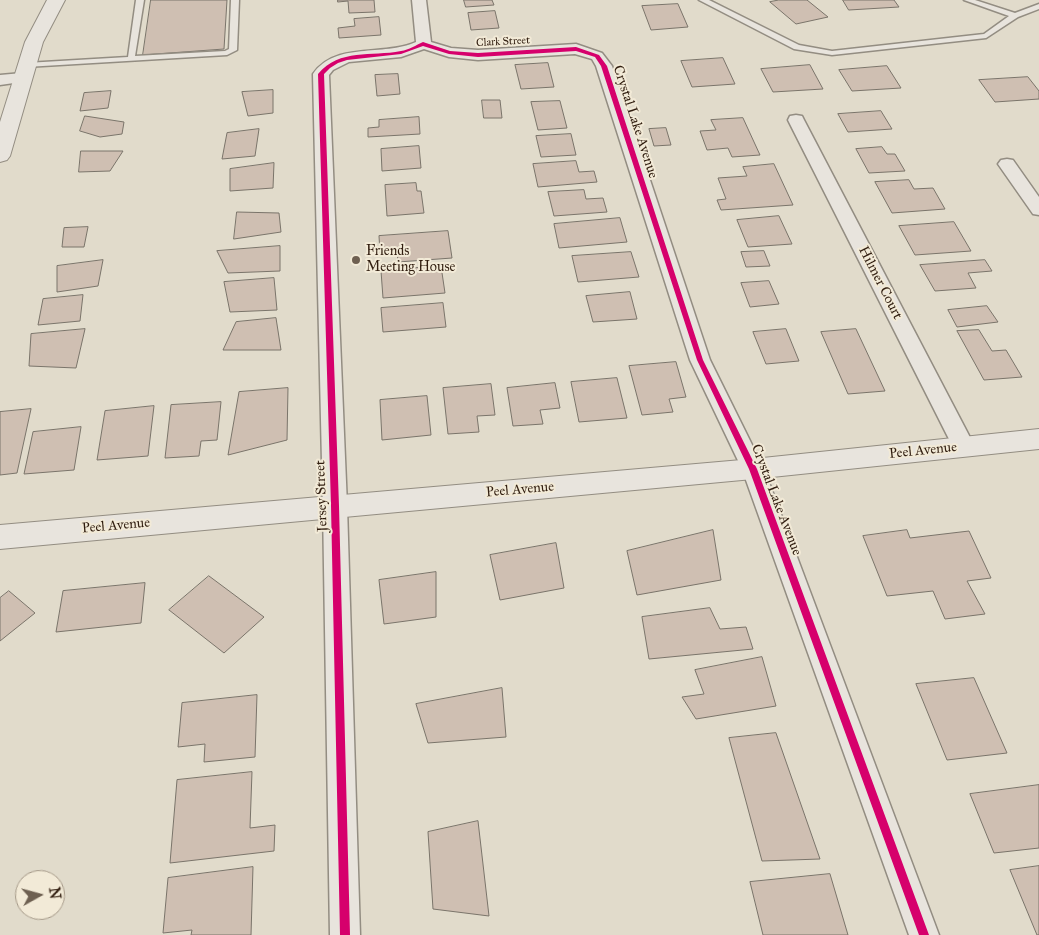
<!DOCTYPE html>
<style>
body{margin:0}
#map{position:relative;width:1039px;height:935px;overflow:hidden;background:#e1dbcb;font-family:"IM FELL Great Primer",serif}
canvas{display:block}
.north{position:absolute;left:15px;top:870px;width:50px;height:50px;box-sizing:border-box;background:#f2ead7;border:1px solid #a49887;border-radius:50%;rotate:83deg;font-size:14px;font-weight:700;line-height:20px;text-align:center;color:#301d0f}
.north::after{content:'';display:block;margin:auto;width:18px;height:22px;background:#6e6051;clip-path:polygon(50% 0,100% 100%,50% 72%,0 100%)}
</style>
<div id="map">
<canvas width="1039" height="935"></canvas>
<div class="north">N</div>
</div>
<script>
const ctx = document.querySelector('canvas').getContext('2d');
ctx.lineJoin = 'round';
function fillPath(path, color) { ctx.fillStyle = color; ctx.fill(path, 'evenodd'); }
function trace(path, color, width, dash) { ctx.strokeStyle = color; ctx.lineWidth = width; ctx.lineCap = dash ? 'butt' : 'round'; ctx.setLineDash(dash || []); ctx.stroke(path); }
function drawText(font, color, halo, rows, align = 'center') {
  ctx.font = font + ' "IM FELL Great Primer",serif'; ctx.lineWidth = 4; ctx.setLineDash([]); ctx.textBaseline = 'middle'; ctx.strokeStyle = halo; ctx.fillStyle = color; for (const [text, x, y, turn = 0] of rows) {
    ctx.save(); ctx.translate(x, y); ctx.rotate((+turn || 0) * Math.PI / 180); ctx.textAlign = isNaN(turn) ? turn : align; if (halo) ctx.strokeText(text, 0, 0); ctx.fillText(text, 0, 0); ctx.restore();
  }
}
const building = new Path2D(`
 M151 0H227L224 49 143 55Z
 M338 0H374L375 12 349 13 348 1 338 2Z
 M464 0H492L494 5 466 7Z
 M779 0H807L828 17 796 24 770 2Z
 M843 0H894L899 7 849 10Z
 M678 4 688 27 651 30 642 6Z
 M495 11 499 28 471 30 468 13Z
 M379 17 381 35 339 38 338 28 355 26 354 19Z
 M723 58 735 84 692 87 681 61Z
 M548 63 554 87 521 89 515 65Z
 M810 65 823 89 773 92 761 69Z
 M887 66 901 88 852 91 839 70Z
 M398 74 400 94 377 96 375 75Z
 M1028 77 1039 91V99L995 102 979 80Z
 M273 90V113L248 116 242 92Z
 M111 91 108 108 80 111 84 93Z
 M482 100H500L502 118H484Z
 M560 101 567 128 538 130 531 102Z
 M881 111 892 129 848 132 838 114Z
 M85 116 124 122 122 134 100 137 80 131Z
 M419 117 420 134 368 137V128L379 127V120Z
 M743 118 760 155 732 157 728 148 707 150 700 131 716 130 711 120Z
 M666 128 671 145 654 146 649 129Z
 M259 129 255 156 222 159 227 133Z
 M571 134 576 155 541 157 536 136Z
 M419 146 421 168 382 171 381 149Z
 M882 147 887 154H895L905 171 869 173 856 149Z
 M81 151H123L110 171 79 172Z
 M576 161 579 172 594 171 597 182 538 187 533 164Z
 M274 163 273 188 230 191V169Z
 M774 164 793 205 721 210 717 200 726 199 718 178 747 176 743 167Z
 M909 180 914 189 933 188 945 209 892 213 875 182Z
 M416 183 417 191H421L424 213 387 216 385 185Z
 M584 190 586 199 603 198 607 212 554 216 548 192Z
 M237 212 279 213 281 232 234 239Z
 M779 216 792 244 748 247 737 220Z
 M620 218 627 242 559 248 554 224Z
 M954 222 971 251 915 255 899 226Z
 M88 227 84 247H62L64 228Z
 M448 231 452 258 398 262 397 251 380 253 379 236Z
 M280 246V271L228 273 217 251Z
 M764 251 770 266 746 267 741 252Z
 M631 252 639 277 578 282 572 256Z
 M103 260 98 286 57 292V266Z
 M985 260 992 271 968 273 976 288 935 291 920 265Z
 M441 266 445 293 383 298 381 271Z
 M274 278 277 310 230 312 224 282Z
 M769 281 779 304 750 307 741 283Z
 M630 292 637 319 593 322 586 296Z
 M83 295 80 321 38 325 43 299Z
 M443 303 446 327 383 332 381 308Z
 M987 306 998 322 957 327 948 310Z
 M276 318 281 350H223L236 322Z
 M85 329 76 368 29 366 31 334Z
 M786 329 799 361 766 364 753 332Z
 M856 329 885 391 848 394 821 332Z
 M979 330 992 351 1006 350 1022 377 984 380 957 331Z
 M676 362 686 397 669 399 673 412 642 415 629 366Z
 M617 378 627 418 579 422 571 382Z
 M555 383 560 408 540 410 543 424 513 426 507 388Z
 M491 384 495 415 477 416 479 432 448 434 443 388Z
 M288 388 287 440 228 455 239 392Z
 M427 396 431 435 382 440 380 400Z
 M221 402 217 440 201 441 199 456 165 458 171 405Z
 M154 406 148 456 97 460 105 411Z
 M31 409 17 473 0 475V412Z
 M81 427 74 470 24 474 33 432Z
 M713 530 721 580 637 595 627 551Z
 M907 530 910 538 969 531 991 578 967 581 985 614 945 619 933 591 887 596 863 536Z
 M556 543 564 588 500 600 490 555Z
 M436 572V617L384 624 379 580Z
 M209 576 264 617 224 653 169 610Z
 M145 583 141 623 56 632 63 591Z
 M9 591 35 613 0 641V598Z
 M710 608 720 629 746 627 753 649 649 659 642 617Z
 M762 657 776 706 696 719 682 697 704 694 695 670Z
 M974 678 1007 753 947 760 916 684Z
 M502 688 506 737 428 743 416 704Z
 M257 695 255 757 204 762 205 744 178 747 182 703Z
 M776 733 820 859 762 861 729 738Z
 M252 772 250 828 275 825 274 851 170 863 177 780Z
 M1039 785V848L994 853 970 794Z
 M478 821 489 916 433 909 428 832Z
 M1039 866V935H1037L1010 870Z
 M253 867 251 935H191L192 930 163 933 168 878Z
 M830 874 848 935H763L750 882Z`);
const service = new Path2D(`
 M136 0H144L135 56 225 51 229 49 231 0H239L237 50 227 55 26 67 22 65 26 63 128 57Z
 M699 0H709L799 45 832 51 984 34 1009 16 964 0H975L1015 13 1039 4V9L1018 17 986 38 832 55 794 49Z`);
const minor = new Path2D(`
 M412 0H426L431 42 451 48 478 50 576 44 602 53 612 66 710 360 764 469 939 935H909L742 469 690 360 596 66 592 59 575 54 478 60 449 57 424 49 401 57 349 62 333 70 329 75 347 506 360 935H330L323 506 313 74C336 41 383 57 416 42Z
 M22 73 28 75 30 78 28 81 0 85V75Z
 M796 115 802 116 804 120 975 447 972 453 964 455 956 453 953 447 788 120 790 116Z
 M1007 159 1013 160 1039 197V215L1033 214 998 164 1001 160Z`);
const tertiary = new Path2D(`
 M47 0H65L43 42 10 156 7 160 0 162V122L25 42Z
 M1039 429V449L753 479 0 549V525L753 459Z`);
const cycleway = new Path2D(`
 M423 42 450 51 478 53 576 47 599 55 607 66 703 360 757 469 929 935H919L749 469 697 360 601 66 595 57 576 51 478 57 449 54 423 46 401 54 347 60 338 63 330 68 324 74 339 506 350 935H340L331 506 318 74C340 48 371 57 401 51 409 50 416 45 423 42Z`);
const markers = [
 [356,260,5,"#6e6051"]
];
const farStreetnames = [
 ["Clark Street",503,42,-3]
];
const streetNames = [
 ["Crystal Lake Avenue",635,122,72],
 ["Hilmer Court",880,283,63],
 ["Peel Avenue",923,451,-6],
 ["Peel Avenue",520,490,-5],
 ["Jersey Street",322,496,-92],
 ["Crystal Lake Avenue",776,500,69],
 ["Peel Avenue",116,526,-5]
];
const poiNames = [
 ["Friends",366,252],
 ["Meeting House",366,268]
];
fillPath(building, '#cfbfb2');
trace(building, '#7a746a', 1);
trace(service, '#938d82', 3);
trace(minor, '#938d82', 3);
trace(tertiary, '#938d82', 2);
fillPath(service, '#e8e4dd');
fillPath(minor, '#e8e4dd');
fillPath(tertiary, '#e8e4dd');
fillPath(cycleway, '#d6006c');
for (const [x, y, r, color] of markers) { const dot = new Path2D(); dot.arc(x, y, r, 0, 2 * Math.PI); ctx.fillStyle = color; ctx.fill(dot); trace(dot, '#f2ead7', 2); }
drawText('11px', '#301d0f', '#f2ead7', farStreetnames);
drawText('14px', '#301d0f', '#f2ead7', streetNames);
drawText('14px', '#301d0f', '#f2ead7', poiNames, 'left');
</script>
